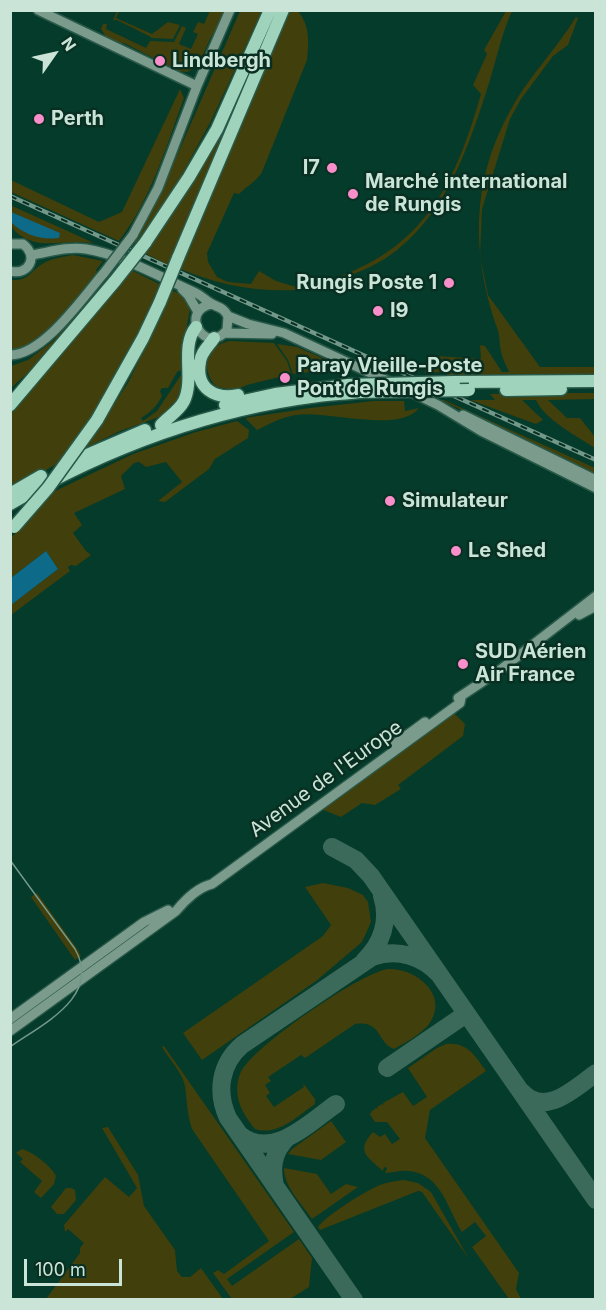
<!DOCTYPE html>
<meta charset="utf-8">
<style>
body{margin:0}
#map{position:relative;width:606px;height:1310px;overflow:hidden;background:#053b2a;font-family:Inter,sans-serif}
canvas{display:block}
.frame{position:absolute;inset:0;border:12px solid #cbe4d8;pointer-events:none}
.north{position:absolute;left:24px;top:24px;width:60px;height:60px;-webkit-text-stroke:4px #092f22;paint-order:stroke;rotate:56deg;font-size:16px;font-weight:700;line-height:24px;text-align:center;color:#cbe4d8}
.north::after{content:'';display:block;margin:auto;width:21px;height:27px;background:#cbe4d8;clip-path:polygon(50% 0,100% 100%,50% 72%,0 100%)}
.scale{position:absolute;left:24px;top:1259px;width:98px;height:27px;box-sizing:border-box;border:3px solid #cbe4d8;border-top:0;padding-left:8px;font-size:18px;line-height:21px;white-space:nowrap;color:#cbe4d8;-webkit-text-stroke:4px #092f22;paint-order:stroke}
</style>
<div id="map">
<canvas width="606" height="1310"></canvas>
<div class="frame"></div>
<div class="north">N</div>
<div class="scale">100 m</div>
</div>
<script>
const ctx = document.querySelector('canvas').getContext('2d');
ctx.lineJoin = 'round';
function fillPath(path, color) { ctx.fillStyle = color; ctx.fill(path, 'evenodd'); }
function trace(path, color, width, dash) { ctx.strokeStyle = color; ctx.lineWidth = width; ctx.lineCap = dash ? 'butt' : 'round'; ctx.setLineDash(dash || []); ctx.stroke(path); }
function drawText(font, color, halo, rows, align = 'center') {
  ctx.font = font + ' Inter,sans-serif'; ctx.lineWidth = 5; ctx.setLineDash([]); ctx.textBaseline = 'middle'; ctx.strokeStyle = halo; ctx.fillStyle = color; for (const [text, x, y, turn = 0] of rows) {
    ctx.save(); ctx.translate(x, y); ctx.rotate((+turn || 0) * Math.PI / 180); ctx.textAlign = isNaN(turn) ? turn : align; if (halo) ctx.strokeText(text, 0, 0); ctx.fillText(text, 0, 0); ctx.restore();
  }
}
const green = new Path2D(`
 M117 11H119L116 18 152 34 168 22 180 25 173 39 151 38V37L117 20H113Z
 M210 11H227L210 39 198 66 187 72 179 71 124 43 120 44 106 37 101 29 103 24H107L106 29 146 48 150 41 174 42 182 26 186 28 179 44 191 49 198 34 193 32 198 22 204 24Z
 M240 11H262L211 121 173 191 136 243 134 242 155 206Z
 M288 11H298C310 26 309 42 307 60L262 172C256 182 247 186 239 194L234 193 207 253 208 262 217 277 228 282 251 284 259 271 276 281 296 287 297 290C253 292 220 285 180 269Z
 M506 11H512C502 33 497 57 490 80 469 146 446 218 386 258 365 271 342 279 318 286L317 284C420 254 453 192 481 94L473 85 487 54 484 50Z
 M576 17 578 18 568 45 553 56 521 99 510 119 482 209 480 256 488 295 540 367H595V377L451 379 445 372 425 373V363L436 356 481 359 480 345 485 346 502 372H509C506 365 502 358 501 351 499 343 500 335 497 328 471 254 471 181 510 111 528 77 556 50 576 17Z
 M251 68 253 69 169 265 144 253 226 119Z
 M180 89 184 98C166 147 151 199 119 241L11 192V180L99 222 122 212Z
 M10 205 94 243C77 241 59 244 42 243 32 243 13 234 11 224 9 218 11 211 10 205Z
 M73 255 103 261 96 270 97 272C78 295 41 350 11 350L10 280C31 281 29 271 44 263 52 258 63 257 73 255Z
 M117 268H120L32 369 11 388V366L28 360 53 341Z
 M131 270 161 285 139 335 99 409 62 461 11 490V413Z
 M171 290 180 294 187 301 190 309 183 346V369L177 372 168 388H162L160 391 162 396C157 406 151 412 141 418L143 421 157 411 181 375H183L184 394 170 413 120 431 85 448 128 383 164 309Z
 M229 341 274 343 287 361 291 374 247 385 235 390 217 387C200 371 205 346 229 341Z
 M277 344 297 347 329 361 324 372 318 371 293 374 288 360Z
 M532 393H595V399L548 400 567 418H580L595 437V448C578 437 544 419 536 400H522L543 420 536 424 470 400H495L490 394Z
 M441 400H444L595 468V476Z
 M374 401H404L405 411H406L419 408C399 434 327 410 296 415 282 417 269 424 257 430L245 418 310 408Z
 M237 421 249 430 248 438 215 459 209 469 165 502 158 501 182 482 166 462 146 467 139 462 134 463 121 476 125 489 74 513 82 525 73 533 86 551 91 555 76 566 71 565 68 567 70 571 11 615V605L58 569 46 551 11 578V538L53 492 133 454 196 432Z
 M454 713 465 724 463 736 398 785 401 789 375 805 362 803 341 817 321 809Z
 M323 883 348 888 363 895 368 902 371 922 362 942 316 981 202 1060 183 1033 323 936 331 925 305 887Z
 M37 893 78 950 81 956 75 960 31 897Z
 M387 969C414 967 448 993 431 1021 424 1033 405 1043 394 1049 377 1043 382 1020 355 1024L305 1058 301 1055 268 1077 271 1081 265 1085 270 1093 266 1096 274 1107 304 1087 303 1083 315 1099V1104C295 1118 278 1136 255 1129 242 1113 232 1096 240 1074 250 1048 359 974 387 969Z
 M446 1044C468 1042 475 1056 486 1071L430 1110 425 1138 519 1273 516 1289 521 1299H509L472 1247 486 1236 475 1222 462 1232C447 1208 442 1175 409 1171 401 1170 393 1173 385 1173L387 1168 384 1167 383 1171C368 1157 355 1152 373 1132L380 1137 385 1134 392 1144 400 1139 387 1122H375L369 1113 371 1114V1112L376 1108 378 1109 377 1107 382 1104 384 1105 383 1103 403 1092 413 1106 427 1097 408 1068 437 1048Z
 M164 1046 294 1232 227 1279 232 1286 299 1239 312 1258 309 1287 290 1299H232L213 1273 218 1270 224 1274 269 1241 192 1129C187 1114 187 1101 185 1086 182 1072 169 1059 162 1047Z
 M331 1121 346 1142 321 1160 288 1154 292 1149Z
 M108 1127 138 1175 144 1206 175 1250 177 1271 182 1277H190L201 1268 223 1299H46L80 1253V1248L84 1243 68 1229 65 1232 64 1225 105 1177 129 1197 137 1188 102 1128Z
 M22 1149C33 1152 51 1166 56 1176L54 1184 41 1198 34 1192 42 1181 20 1162 23 1159 16 1153Z
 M284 1168 317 1174 331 1194 346 1184 358 1187 312 1219C302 1204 284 1187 284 1168Z
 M404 1180 418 1183 431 1192 469 1259 422 1192 418 1191 320 1230 318 1227C325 1216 367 1190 380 1185 388 1182 396 1181 404 1180Z
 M66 1188H71L75 1190 76 1200 64 1214H57L51 1207Z`);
const water = new Path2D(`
 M11 212 60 233 59 238C41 240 24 235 11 222Z
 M46 551 58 569 11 605V578Z`);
const taxiway = new Path2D(`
 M332 847 356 860 371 876 596 1200
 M364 961C382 944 390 920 382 896
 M387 1068 466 1014
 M522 1092C545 1118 575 1088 596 1073
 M240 1135C273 1161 310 1122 336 1104
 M275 1186C271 1167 273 1152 287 1138
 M354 1300 228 1118C216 1092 220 1064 242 1045L372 957C398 948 422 956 440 975`);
const secondary = new Path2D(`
 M38 10 197 86
 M133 235 158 188 197 86 230 10
 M10 244H23C39 256 29 276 10 271
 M32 255C50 252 68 246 86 249 120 254 162 278 194 292 201 295 205 300 212 304 219 308 223 307 228 316L227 330C205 357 178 310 212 304
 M182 289 188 295 198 312
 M228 316 248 324 284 333 392 383
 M224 333 272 334
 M10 355C44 355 83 297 104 273
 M413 393 438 405 481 431 596 488
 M463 415 596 480
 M579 615 596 606
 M458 698 500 670 596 596
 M395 744 425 722
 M10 1019 144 922 168 910
 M10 1031 176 911C185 900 199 887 212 884L460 703 461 698`);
const highway = new Path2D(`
 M145 243 189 177 217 129 270 10
 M178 258 283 10
 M214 338C209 346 201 352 200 362 195 388 215 400 238 395
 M454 382 596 381
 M506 390 561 389
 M10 405 115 281
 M225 405 275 394 348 385
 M97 420 143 338 160 302
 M161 425C168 417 179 411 184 401 195 378 180 347 196 327
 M73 461 145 430
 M10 494 41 476
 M10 504C106 448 209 410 318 396 332 394 346 394 359 392`);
const tram = new Path2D(`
 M10 860 75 949C102 997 42 1024 10 1047`);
const rail = new Path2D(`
 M10 196 596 460`);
const secondaryBridge = new Path2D(`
 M104 273 133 235`);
const highwayBridge = new Path2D(`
 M115 281 145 243
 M160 302 178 258
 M348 385 454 382
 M359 392 469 390
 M14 527 48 488 97 420`);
const markers = [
 [160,61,6,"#f98fca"],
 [39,119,6,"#f98fca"],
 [332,168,6,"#f98fca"],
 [353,194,6,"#f98fca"],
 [449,283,6,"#f98fca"],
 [378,311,6,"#f98fca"],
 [285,378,6,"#f98fca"],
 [390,501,6,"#f98fca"],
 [456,551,6,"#f98fca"],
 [463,664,6,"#f98fca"]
];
const poiNames = [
 ["Lindbergh",172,61],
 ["Perth",51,119],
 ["I7",320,168,"right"],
 ["Marché international",365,182],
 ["de Rungis",365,205],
 ["Rungis Poste 1",437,283,"right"],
 ["I9",390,311],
 ["Paray Vieille-Poste",297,366],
 ["Pont de Rungis",297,389],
 ["Simulateur",402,501],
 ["Le Shed",468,551],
 ["SUD Aérien",475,652],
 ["Air France",475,675]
];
const streetNames = [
 ["Avenue de l'Europe",326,779,-36]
];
fillPath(green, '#413f0b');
fillPath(water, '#0d6b89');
trace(taxiway, '#3c6a5a', 18);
trace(secondary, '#295949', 12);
trace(highway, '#295949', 15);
trace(secondary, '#7b9b8d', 9);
trace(highway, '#a0d3bc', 12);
trace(tram, '#72988a', 1.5);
trace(rail, '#72988a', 4.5);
trace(rail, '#092f22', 2, [7]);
trace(secondaryBridge, '#295949', 12, []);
trace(highwayBridge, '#295949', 15, []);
trace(secondaryBridge, '#7b9b8d', 9);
trace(highwayBridge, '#a0d3bc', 12);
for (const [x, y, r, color] of markers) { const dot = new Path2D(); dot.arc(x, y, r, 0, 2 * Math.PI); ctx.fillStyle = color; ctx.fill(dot); trace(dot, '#092f22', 2); }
drawText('bold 20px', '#cbe4d8', '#092f22', poiNames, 'left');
drawText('20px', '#cbe4d8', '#092f22', streetNames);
</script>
